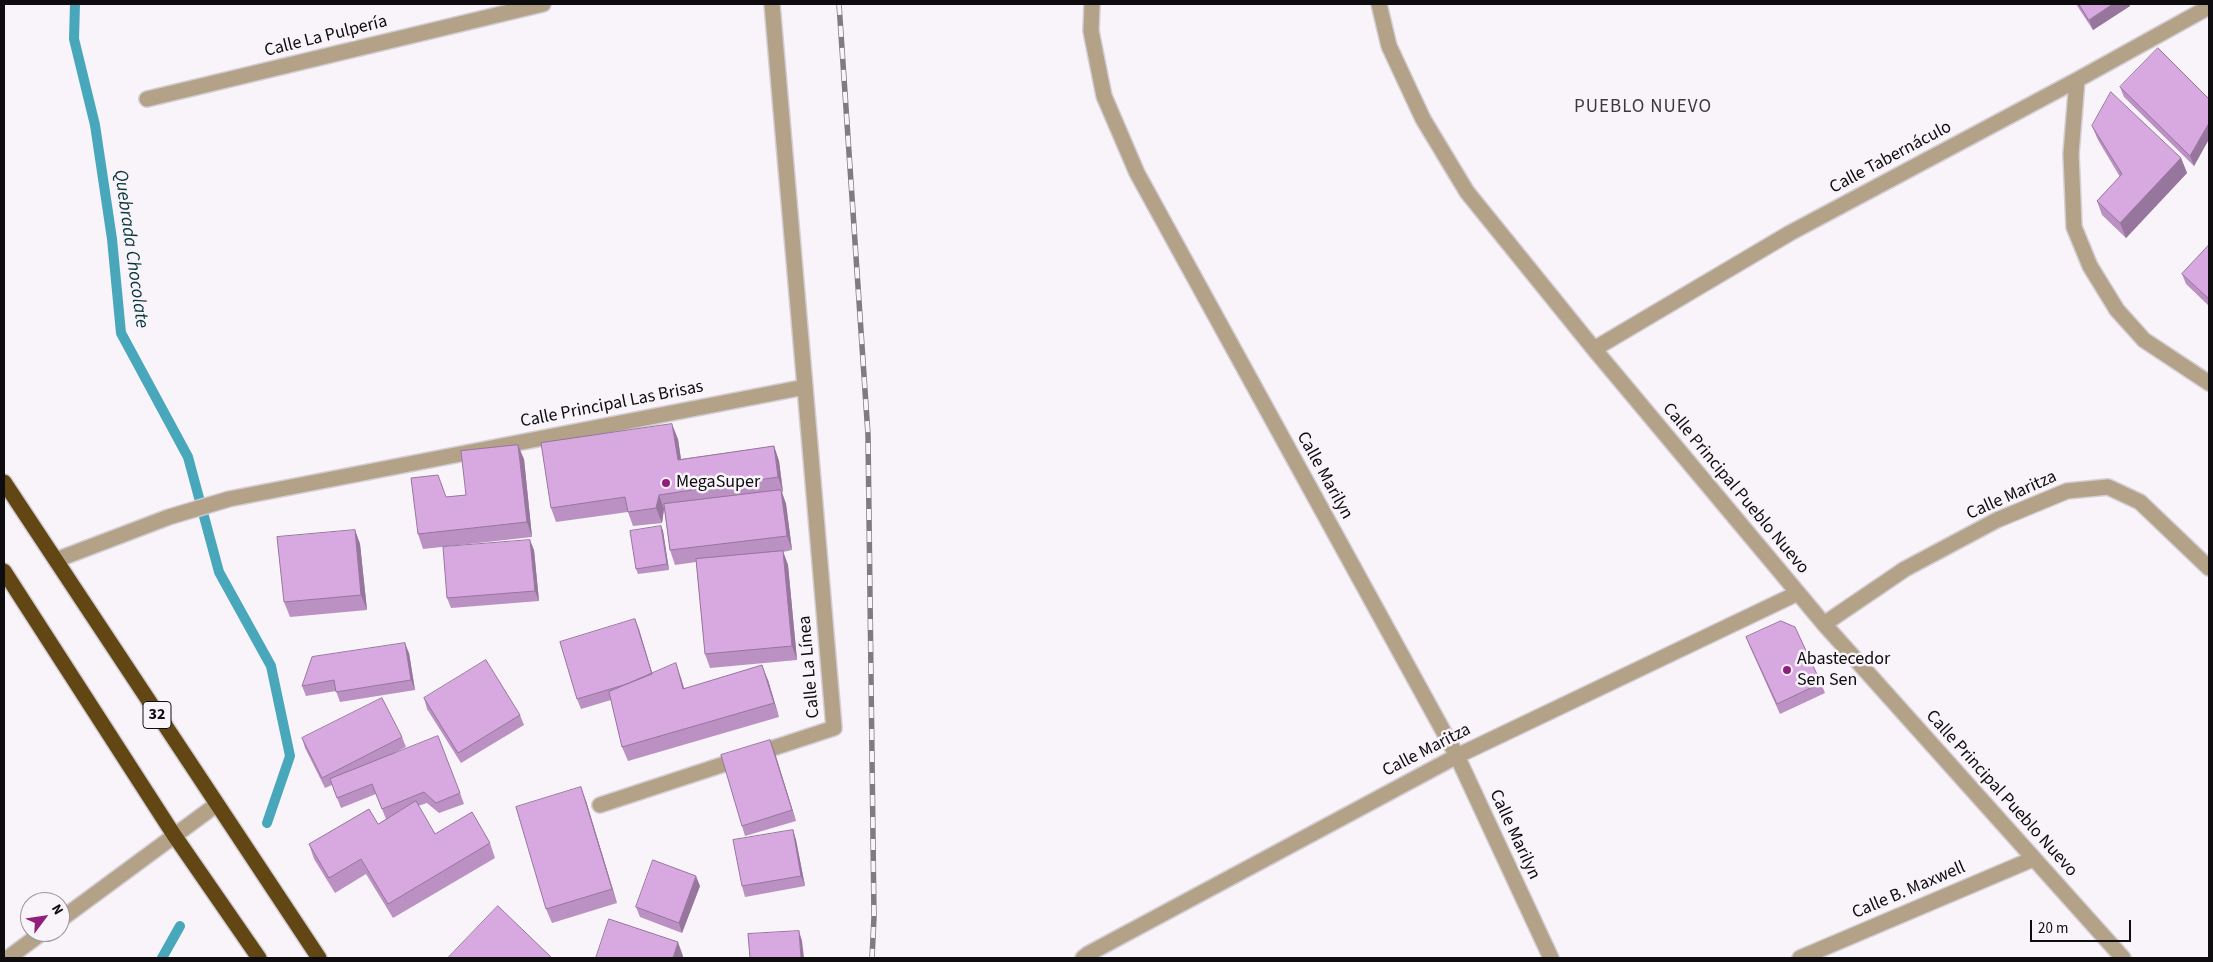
<!DOCTYPE html>
<meta charset="utf-8">
<style>
body{margin:0}
#map{position:relative;width:2213px;height:962px;overflow:hidden;background:#f9f3fa;font-family:"Source Sans 3",sans-serif}
canvas{display:block}
.frame{position:absolute;inset:0;border:5px solid #0e0c0e;pointer-events:none}
.north{position:absolute;left:20px;top:892px;width:50px;height:50px;box-sizing:border-box;background:#f9f3fa;border:1px solid #9b979c;border-radius:50%;rotate:59deg;font-size:14px;font-weight:700;line-height:20px;text-align:center;color:#0e0c0e}
.north::after{content:'';display:block;margin:auto;width:18px;height:22px;background:#931d7b;clip-path:polygon(50% 0,100% 100%,50% 72%,0 100%)}
.scale{position:absolute;left:2030px;top:920px;width:101px;height:22px;box-sizing:border-box;border:2px solid #0e0c0e;border-top:0;padding-left:6px;font-size:15px;line-height:18px;white-space:nowrap;color:#0e0c0e;-webkit-text-stroke:4px #f9f3fa;paint-order:stroke}
</style>
<div id="map">
<canvas width="2213" height="962"></canvas>
<div class="frame"></div>
<div class="north">N</div>
<div class="scale">20 m</div>
</div>
<script>
const ctx = document.querySelector('canvas').getContext('2d');
ctx.lineJoin = 'round';
function trace(path, color, width, dash) { ctx.strokeStyle = color; ctx.lineWidth = width; ctx.lineCap = dash ? 'butt' : 'round'; ctx.setLineDash(dash || []); ctx.stroke(path); }
function fillPath(path, color) { ctx.fillStyle = color; ctx.fill(path, 'evenodd'); }
function drawText(font, color, halo, rows, align = 'center') {
  ctx.font = font + ' "Source Sans 3",sans-serif'; ctx.lineWidth = 5; ctx.setLineDash([]); ctx.textBaseline = 'middle'; ctx.strokeStyle = halo; ctx.fillStyle = color; for (const [text, x, y, turn = 0] of rows) {
    ctx.save(); ctx.translate(x, y); ctx.rotate((+turn || 0) * Math.PI / 180); ctx.textAlign = isNaN(turn) ? turn : align; if (halo) ctx.strokeText(text, 0, 0); ctx.fillText(text, 0, 0); ctx.restore();
  }
}
const stream = new Path2D(`
 M75 4 74 39 95 125 112 239 121 333 188 457 219 572 271 666 290 756 267 823
 M162 958 180 926`);
const minor = new Path2D(`
 M1092 4 1091 31 1104 96 1137 173 1457 756 1551 958
 M1379 4 1389 46 1423 119 1467 192 1594 349 1824 624 2123 958
 M2077 80 2071 154 2074 227 2090 266 2117 310 2144 340 2209 383
 M147 99 543 4
 M1594 349 1790 233 2077 80 2209 7
 M56 560 169 517 229 499 805 387 772 4
 M1824 624 1905 569 1997 520 2067 491 2108 487 2140 502 2209 568
 M600 805 834 728 805 387
 M60 920 216 805
 M8 958 43 932
 M1083 958 1088 954 1457 756 1798 593
 M1800 958 2033 859`);
const highway = new Path2D(`
 M4 482 319 958
 M4 571 174 835 259 958`);
const rail = new Path2D(`
 M839 4 868 435 874 917 872 958`);
const wall = new Path2D(`
 M2076 4H2129L2130 6 2093 30Z
 M2120 87 2209 99V139L2194 166 2124 97Z
 M2092 126 2181 158 2187 173 2126 238 2102 215 2097 201 2120 177 2098 140Z
 M2209 245V306L2186 284 2182 274Z
 M678 439 681 459 774 446 779 461 783 492H782L786 504 792 550 783 552 788 565 797 660 710 668 705 654 696 562 675 565 670 550 664 509 662 523 633 526 628 512 556 522 551 508Z
 M524 459 532 537 423 549 418 534 446 497 466 495Z
 M661 526 663 531 669 570 638 574 636 569Z
 M355 530 360 544 367 610 290 617 284 602Z
 M534 550 539 601 451 608 447 598Z
 M635 619 652 673 681 678 684 688 768 680 779 717 628 761 622 747 611 700 581 709 577 699Z
 M1746 637 1821 683 1825 693 1780 714 1750 647Z
 M409 653 415 690 340 702 336 691 306 696 302 686Z
 M424 698 520 715 524 725 461 763 427 709Z
 M402 737 406 747 394 753 460 793 464 804 439 813 427 803 418 806 435 834 490 843 495 858 393 918 366 874 335 893 314 859 309 844 378 824 386 819 376 794 341 808 332 785 325 788 305 748 302 738Z
 M774 750 796 821 745 836 742 826Z
 M586 801 617 903 552 923 546 909Z
 M793 830 796 840 805 886 745 897 742 886Z
 M700 886 682 933 640 917 636 907Z`);
const shadedWall = new Path2D(`
 M2113 4H2129L2130 6 2093 30 2089 20Z
 M2209 123V139L2194 166 2190 156Z
 M2181 158 2187 173 2126 238 2120 223Z
 M672 424 678 439 683 474 678 460Z
 M518 445 524 459 532 537 527 522Z
 M774 446 779 461 783 492 778 477Z
 M781 490 786 504 792 550 787 536Z
 M659 495 664 509 662 523 656 508Z
 M661 526 663 531 669 570 667 564Z
 M355 530 360 544 367 610 361 595Z
 M530 540 534 550 539 601 535 591Z
 M783 551 788 565 797 660 792 646Z
 M635 619 639 629 656 686 652 676Z
 M405 643 409 653 415 690 411 680Z
 M676 663 681 678 688 703 683 689Z
 M762 665 768 680 779 717 774 703Z
 M770 740 774 750 796 821 792 810Z
 M581 787 586 801 617 903 612 889Z
 M793 830 796 840 805 886 801 876Z
 M696 876 700 886 682 933 679 923Z
 M799 931 802 941 804 958H801Z
 M678 942 683 956V958H673Z`);
const building = new Path2D(`
 M2079 4H2113L2089 20Z
 M2158 48 2209 99V123L2190 156 2120 87Z
 M2111 92 2181 158 2120 223 2097 201 2122 174 2092 126Z
 M2209 245V299L2182 274Z
 M672 424 678 460 774 446 778 477 659 495 656 508 628 512 625 497 551 508 541 443Z
 M518 445 527 522 418 534 411 478 438 475 446 497 466 495 461 451Z
 M781 490 787 536 670 550 664 504Z
 M661 526 667 564 636 569 630 531Z
 M355 530 361 595 284 602 277 537Z
 M530 540 535 591 447 598 443 547Z
 M783 551 792 646 705 654 696 559Z
 M635 619 652 674 627 684 577 699 560 642Z
 M1781 621 1795 627 1821 683 1777 704 1746 637Z
 M405 643 411 680 336 692 334 680 302 686 312 657Z
 M486 660 520 715 458 753 424 698Z
 M676 663 683 689 762 665 774 703 622 747 609 692Z
 M382 698 402 737 322 778 302 738Z
 M438 736 460 793 436 803 424 792 382 809 372 784 337 798 330 779Z
 M770 740 792 810 742 826 721 755Z
 M581 787 612 889 546 909 516 807Z
 M416 801 435 834 472 812 490 843 388 904 361 859 329 878 309 844 369 809 378 824Z
 M793 830 801 876 742 886 733 840Z
 M653 860 696 876 679 923 636 907Z
 M498 906 552 958H451L449 957Z
 M609 919 678 942 673 958H596Z
 M799 931 801 958H750L748 934Z`);
const markers = [
 [666,483,5,"#931d7b"],
 [1787,670,5,"#931d7b"]
];
const shields = [
 [157,715,28]
];
const shieldNames = [
 ["32",157,715]
];
const streetNames = [
 ["Calle La Pulpería",326,37,-14],
 ["Calle Tabernáculo",1891,158,-28],
 ["Calle Principal Las Brisas",612,405,-11],
 ["Calle Marilyn",1324,476,61],
 ["Calle Principal Pueblo Nuevo",1735,489,50],
 ["Calle Maritza",2012,496,-24],
 ["Calle La Línea",810,667,-95],
 ["Calle Maritza",1427,751,-27],
 ["Calle Principal Pueblo Nuevo",2001,794,48],
 ["Calle Marilyn",1514,835,65],
 ["Calle B. Maxwell",1909,891,-23]
];
const poiNames = [
 ["MegaSuper",676,483],
 ["Abastecedor",1797,660],
 ["Sen Sen",1797,681]
];
const neighbourhoodNames = [
 ["PUEBLO NUEVO",1643,108]
];
const waterNames = [
 ["Quebrada Chocolate",130,249,82]
];
trace(stream, '#49a7bc', 10);
trace(minor, '#d3ced4', 18);
trace(highway, '#d3ced4', 18);
trace(minor, '#b3a288', 15);
trace(highway, '#624715', 15);
trace(rail, '#7f7b7f', 5.5);
trace(rail, '#f9f3fa', 4, [11]);
fillPath(wall, '#ba91c2');
fillPath(shadedWall, '#97769e');
fillPath(building, '#d8a9e1');
trace(building, '#97769e', 1);
for (const [x, y, r, color] of markers) { const dot = new Path2D(); dot.arc(x, y, r, 0, 2 * Math.PI); ctx.fillStyle = color; ctx.fill(dot); trace(dot, '#f9f3fa', 2); }
for (const [x, y, w] of shields) { const box = new Path2D(); box.roundRect(x - w / 2, y - 13.5, w, 27, 4); ctx.fillStyle = '#f9f3fa'; ctx.fill(box); trace(box, '#0e0c0e', 1); }
drawText('bold 16px', '#0e0c0e', null, shieldNames);
drawText('18px', '#0e0c0e', '#f9f3fa', streetNames);
drawText('18px', '#0e0c0e', '#f9f3fa', poiNames, 'left');
ctx.letterSpacing = '1px';
drawText('19px', '#3d383e', '#f9f3fa', neighbourhoodNames);
ctx.letterSpacing = '0px';
drawText('italic 19px', '#07363e', '#f9f3fa', waterNames);
</script>
